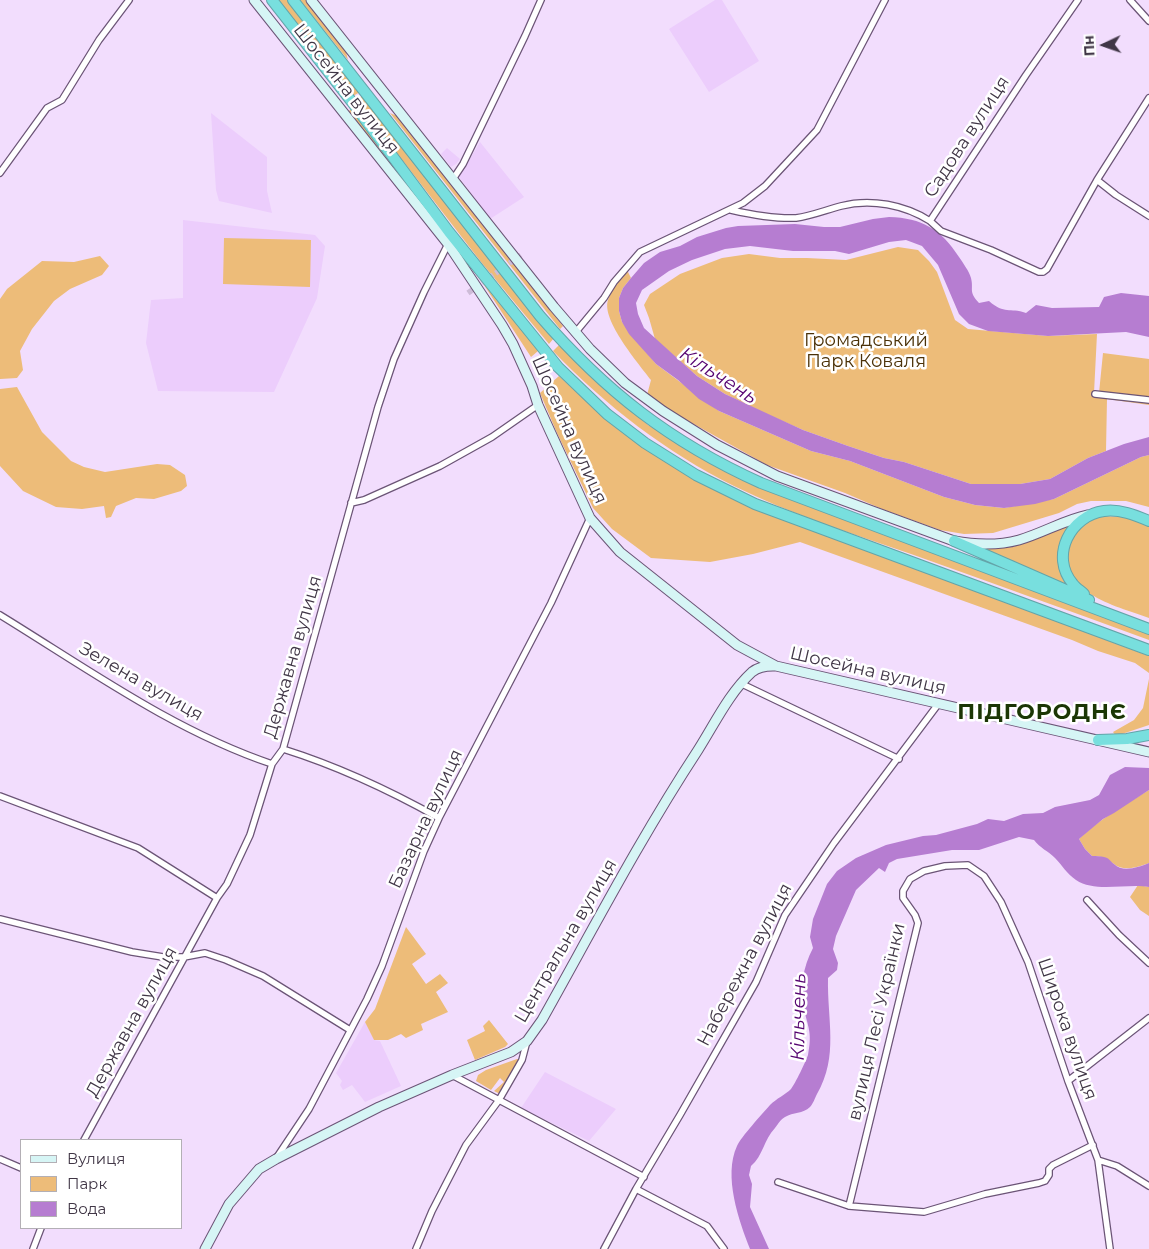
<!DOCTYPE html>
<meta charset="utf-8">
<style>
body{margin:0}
#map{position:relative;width:1149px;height:1249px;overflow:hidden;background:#f2ddfd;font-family:Montserrat,sans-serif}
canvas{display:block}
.legend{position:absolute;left:20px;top:1139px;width:162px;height:90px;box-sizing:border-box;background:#fff;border:1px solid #b3afb5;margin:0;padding:6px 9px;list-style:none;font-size:15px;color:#403646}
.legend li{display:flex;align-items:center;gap:10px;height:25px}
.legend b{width:25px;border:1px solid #b3afb5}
.north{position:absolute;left:1079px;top:20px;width:50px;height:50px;-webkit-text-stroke:4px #fff;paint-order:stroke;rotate:267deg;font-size:14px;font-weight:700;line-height:20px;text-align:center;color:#403646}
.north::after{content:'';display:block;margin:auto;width:18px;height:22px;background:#403646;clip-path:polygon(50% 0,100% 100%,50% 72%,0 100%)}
</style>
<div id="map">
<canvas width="1149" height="1249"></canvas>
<ul class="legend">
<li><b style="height:6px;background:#d6f5f5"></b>Вулиця</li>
<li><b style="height:14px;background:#edbc79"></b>Парк</li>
<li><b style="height:14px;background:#b67dd1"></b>Вода</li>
</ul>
<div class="north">Пн</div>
</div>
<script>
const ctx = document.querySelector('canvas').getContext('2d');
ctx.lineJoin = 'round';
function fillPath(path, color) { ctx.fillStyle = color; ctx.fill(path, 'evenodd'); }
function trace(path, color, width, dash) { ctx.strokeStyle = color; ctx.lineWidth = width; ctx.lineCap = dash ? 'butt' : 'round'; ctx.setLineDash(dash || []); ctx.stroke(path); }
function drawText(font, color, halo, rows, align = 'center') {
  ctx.font = font + ' Montserrat,sans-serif'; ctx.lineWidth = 5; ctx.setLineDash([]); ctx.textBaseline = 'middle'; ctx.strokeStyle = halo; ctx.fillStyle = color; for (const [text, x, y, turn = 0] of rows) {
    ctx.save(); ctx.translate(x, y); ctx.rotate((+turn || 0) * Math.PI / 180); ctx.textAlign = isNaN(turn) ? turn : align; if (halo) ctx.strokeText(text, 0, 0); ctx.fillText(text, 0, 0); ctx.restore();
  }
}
const built = new Path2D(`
 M715 0H722L759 61 709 92 669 29Z
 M211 113 267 157V191L272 213 219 201 216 190Z
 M480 142 524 197 490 219 459 177Z
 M447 148 460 159 456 164 451 167 441 154Z
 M183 220 315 235 325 246 317 298 274 392 158 391 146 343 151 300 183 298Z
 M365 1022 374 1040 380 1041 401 1086 365 1102 352 1085 343 1090 340 1085 342 1081 336 1073Z
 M545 1072 616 1109 589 1141 521 1108Z`);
const green = new Path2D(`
 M277 0H287L360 92 353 96Z
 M300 0H307L345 48 348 60Z
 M363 95 554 338 549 344 481 262 356 100Z
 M352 108 538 351 531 357 484 285 431 215 348 112Z
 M390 113 397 116 563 326 560 329Z
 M224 238 311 240 310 287 223 284Z
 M898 247 918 250 929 261 937 272 955 320 968 329 1048 336 1097 334 1094 393H1099L1103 353 1149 359V405L1107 399 1106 451 1088 458 1050 479 1020 484 996 485 971 484 904 462 884 458 848 446 803 430 762 412 725 394 697 376 655 339 649 318 644 305 650 294 680 274 722 258 749 254 780 258H807L846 260Z
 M100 256 109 266 102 275 70 289 54 301 32 329 20 351 23 370 17 378 0 379V299L7 289 42 261 74 262Z
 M627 270 631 278 623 288 619 298V311L622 322 656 364 719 411 811 451 850 461 944 497 975 505 1004 508 1054 499 1141 457 1149 455V507L1126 501H1091L1077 504 1059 513 993 533 964 534 940 530 882 509 845 493 767 465 674 413 647 395 651 380C639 364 601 320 608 300 611 290 621 279 627 270Z
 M559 345 585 371 648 425 690 450 1149 634V640C1070 611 990 582 911 554 851 533 790 514 734 486 666 452 606 406 553 351Z
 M559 376C579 394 598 413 619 430 661 462 708 488 756 509L1149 656V673L1135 663 1098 651 1072 640 800 542 753 554 710 562 651 558 612 529 593 508 557 433 540 393Z
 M17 387 42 432 71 461 84 467 105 472 157 464 170 465 185 475 187 486 181 491 154 499 136 498 116 506 111 517 106 518 104 506 82 509 56 507 23 491 0 466V389Z
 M1101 516 1124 517 1149 525V618C1114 605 1056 593 1070 543 1074 529 1088 520 1101 516Z
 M1072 524 1065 532 1071 587 984 549 1013 547Z
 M1149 679V725L1116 736 1113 732 1134 720 1143 708Z
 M1149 790V863C1139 867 1123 872 1114 864 1106 858 1103 856 1092 856L1085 849 1079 839C1099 819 1125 805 1149 790Z
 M1138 885 1149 887V916L1140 910 1130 897Z
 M406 927 426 954 412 964 426 984 440 974 448 983 436 992 448 1012 421 1024 423 1030 406 1038 401 1034 388 1040H374L365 1022 375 1009Z
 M489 1020 508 1044 505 1047 475 1060 467 1040 485 1031 483 1026Z
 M517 1059 521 1060 500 1094 494 1091 504 1082 500 1078 491 1090 476 1081 478 1075 486 1070Z`);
const water = new Path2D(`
 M889 217C922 218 941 229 959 257 963 263 969 271 971 278 974 290 968 291 979 303L989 301C1005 315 1009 307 1026 313L1036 305 1052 308 1099 307 1104 297 1121 293 1149 296V337L1126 332 1048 336 988 331 969 324 959 314 938 265 922 246 906 240 889 242 849 254 835 251H793L750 246 725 249 692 260 669 271 642 290 636 303 638 314 644 328 697 376 725 394 803 430 848 446 884 458 904 462 971 484H1020L1050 479 1088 458 1124 444 1149 437V455L1141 457 1054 499 1035 504 1004 508 975 505 944 497 850 461 811 451 719 411 699 399 678 380 656 364 629 334 622 322 619 311V298L623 288 631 278 644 263 660 252 680 246 697 237 726 228 738 226 795 224 824 227H840L873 219Z
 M1125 767 1149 768V790L1114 813 1103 819 1079 839 1085 849 1092 856C1096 856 1101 856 1104 857 1109 858 1110 861 1114 864 1123 873 1139 867 1149 863V887C1127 883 1095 893 1076 880 1067 874 1062 865 1055 858 1048 851 1040 848 1034 840L1019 837 979 850H952L897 859 889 863 885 872 879 868 856 890 836 936 833 949 838 963 837 970 828 978C827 1020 839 1056 817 1094 815 1098 813 1104 810 1107 803 1114 793 1112 785 1117 781 1119 778 1124 775 1128 764 1139 763 1156 751 1166L749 1175 752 1184 750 1207 769 1249H750C739 1221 723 1176 737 1146 741 1137 763 1113 770 1105 776 1099 786 1094 791 1089 795 1084 806 1061 808 1055 812 1034 809 1029 804 1010 799 989 803 967 813 948L810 937 813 919 827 884 837 871 856 858 886 845 923 836 936 835 977 824 988 819 1004 821 1023 814 1043 813 1055 807 1090 800 1099 795 1110 775Z`);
const streetTunnel = new Path2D(`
 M468 293 521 255`);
const street = new Path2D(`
 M1130 0 1149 21
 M0 173 47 108 62 100 99 40 129 0
 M453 179 463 164 525 36 541 0
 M1097 180 1116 195 1149 216
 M731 210C753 215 774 219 796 218 811 216 826 210 841 206 871 198 905 205 930 221L1026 75 1078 0
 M930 221 941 231 991 250 1039 272H1043L1047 269 1097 180 1149 98
 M575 333 604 298 614 282 640 252 743 203 765 186 817 130 885 0
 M1095 394 1149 400
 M351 503 364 500 440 466 492 437 538 405
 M0 615C88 669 174 731 272 764
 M742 684 899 759
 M283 749C337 766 389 790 439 818
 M0 796 138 848 217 898
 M1087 900 1119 935 1149 963
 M0 919 132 952 163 957H184L205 953 226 960 263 976 350 1030
 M452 1075 644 1177
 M1068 1081 1149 1018
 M84 1140 217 898 227 884 250 835 272 764 283 749 378 407 394 359 424 292 448 244
 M277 1157 309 1109 367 999 382 966 424 851 439 818 551 603 590 518
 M0 1159 21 1168
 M1098 1160 1117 1166 1149 1186
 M778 1182 849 1206 924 1212 985 1194 1039 1183 1045 1181 1049 1175V1169L1053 1165 1093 1145
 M636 1189 707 1226 724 1249
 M849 1206 918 923 915 915 903 898V891L910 879 924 871 945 866 968 865 984 876 1001 902 1028 962 1068 1081 1098 1160 1110 1249
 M33 1249 41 1228
 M416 1249 432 1211 466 1145 499 1100 522 1060 527 1041
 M604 1249 636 1189 680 1115 756 982 785 915 834 843 939 703`);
const secondary = new Path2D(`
 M254 0 448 244 502 325 513 344 532 386 538 405 590 518 620 552 737 645 776 666 1149 752
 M311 0 554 307 590 349 625 383 663 411 717 445 777 476 954 541C976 545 997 546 1019 540 1043 533 1064 520 1088 515
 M205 1249 229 1204 259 1169 276 1159 379 1107 452 1075 511 1052 527 1041 542 1020C593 929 641 837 698 750 714 725 729 693 752 672 758 667 765 666 773 666`);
const highway = new Path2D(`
 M272 0 352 102 449 232 558 367 607 414 645 443 696 475 755 504 1149 650
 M293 0 540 316C605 391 670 442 761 483L1149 629
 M954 541 1089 600
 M1084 594C1081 591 1076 588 1073 584 1049 556 1071 515 1104 511 1120 509 1135 515 1149 521
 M1098 740 1127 739 1149 735`);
const streetNames = [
 ["Шосейна вулиця",346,89,52],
 ["Садова вулиця",967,137,-57],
 ["Шосейна вулиця",569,430,66],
 ["Державна вулиця",293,657,-74],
 ["Шосейна вулиця",868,671,13],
 ["Зелена вулиця",141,682,30],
 ["Базарна вулиця",426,819,-65],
 ["Центральна вулиця",566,941,-60],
 ["Набережна вулиця",745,965,-62],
 ["Державна вулиця",132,1022,-61],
 ["вулиця Лесі Українки",877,1022,-77],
 ["Широка вулиця",1067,1029,71]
];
const parkNames = [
 ["Громадський",866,341],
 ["Парк Коваля",866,362]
];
const waterNames = [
 ["Кільчень",718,376,33],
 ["Кільчень",799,1017,-89]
];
const districtNames = [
 ["ПІДГОРОДНЄ",1042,713]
];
fillPath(built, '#eccdfc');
fillPath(green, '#edbc79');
fillPath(water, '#b67dd1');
trace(streetTunnel, '#cebcd8', 5.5, [5.5, 3]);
trace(street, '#6b5476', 8);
trace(secondary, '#6b5476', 11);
trace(highway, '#64a4a9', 12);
trace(street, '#fff', 5.5);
trace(secondary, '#d6f5f5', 9);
trace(highway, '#78dfde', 10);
drawText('18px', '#403646', '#fff', streetNames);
drawText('18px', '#4c3208', '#fff', parkNames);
drawText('italic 19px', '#550370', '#fff', waterNames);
ctx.letterSpacing = '1px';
drawText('bold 22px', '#1b3605', '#fff', districtNames);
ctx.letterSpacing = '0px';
</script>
